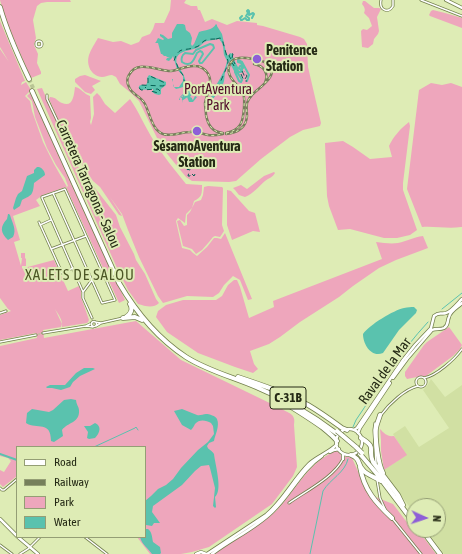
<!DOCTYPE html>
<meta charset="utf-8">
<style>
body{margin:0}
#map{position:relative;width:462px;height:554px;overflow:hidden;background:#deecb5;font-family:"Asap Condensed",sans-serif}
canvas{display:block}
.legend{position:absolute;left:16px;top:446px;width:130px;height:92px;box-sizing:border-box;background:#deecb5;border:1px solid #949e75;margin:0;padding:5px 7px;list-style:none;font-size:12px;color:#252a15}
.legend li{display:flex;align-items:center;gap:8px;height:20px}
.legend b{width:20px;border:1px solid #949e75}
.north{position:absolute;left:406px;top:498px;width:40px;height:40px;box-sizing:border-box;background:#deecb5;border:1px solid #949e75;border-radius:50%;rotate:93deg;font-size:11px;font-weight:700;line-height:16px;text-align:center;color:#252a15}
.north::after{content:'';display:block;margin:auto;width:14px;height:18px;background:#8e5ed7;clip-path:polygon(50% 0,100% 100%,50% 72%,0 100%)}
</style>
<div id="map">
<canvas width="462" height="554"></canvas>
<ul class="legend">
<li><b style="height:5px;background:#fff"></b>Road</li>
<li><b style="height:5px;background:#767f5b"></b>Railway</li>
<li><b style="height:11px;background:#eea6bc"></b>Park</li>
<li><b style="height:11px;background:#5ac2ae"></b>Water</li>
</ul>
<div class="north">N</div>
</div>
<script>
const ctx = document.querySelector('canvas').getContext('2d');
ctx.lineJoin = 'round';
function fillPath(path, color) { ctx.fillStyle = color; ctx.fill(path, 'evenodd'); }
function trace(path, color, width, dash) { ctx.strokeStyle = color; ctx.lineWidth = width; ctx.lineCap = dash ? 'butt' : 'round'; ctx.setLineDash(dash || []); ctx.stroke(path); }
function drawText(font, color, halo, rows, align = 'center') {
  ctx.font = font + ' "Asap Condensed",sans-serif'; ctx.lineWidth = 4; ctx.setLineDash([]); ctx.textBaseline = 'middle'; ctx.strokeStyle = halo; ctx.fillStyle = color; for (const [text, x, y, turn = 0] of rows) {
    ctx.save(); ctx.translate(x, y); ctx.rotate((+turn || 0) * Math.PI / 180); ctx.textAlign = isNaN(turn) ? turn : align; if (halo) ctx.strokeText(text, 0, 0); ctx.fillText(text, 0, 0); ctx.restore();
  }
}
const built = new Path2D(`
 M431 379 445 397 462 385V554H444L426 530H438V506H414V513L386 475 384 470 406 455 393 434 405 426 419 447 449 428 423 390 427 386Z`);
const green = new Path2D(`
 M0 0H70L71 2H47L41 3 37 6 33 20 36 38 34 45 38 54 37 63 41 72V74L31 78 6 21Z
 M171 0H186L184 3 191 6H197L198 10H200L205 22 212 19 227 25 237 21 257 23V25L263 26 300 37 304 39 307 44 308 67 321 123 320 126 303 130 290 137 261 159 236 181 229 182 192 181 186 177 164 150 158 140 139 101 131 93 120 84 116 77 112 75C109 75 105 77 102 77 91 76 86 65 89 55 91 49 95 43 98 38L113 42 121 41 131 45 139 42 142 37 150 34 153 29 155 23H164L170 10Z
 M363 1H365L374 8H379L381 9 377 17 379 31 378 34 374 39 373 44 368 48 362 47 361 31 363 29 367 30 372 26 369 18 364 13C366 9 364 7 362 4Z
 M433 10 445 13 462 18V28L430 16 429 15 431 11Z
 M0 21 25 81 22 82 21 85 26 82 31 90 25 96 30 101 32 111 43 142 54 164 67 187 68 186 65 178 56 165 47 148 35 117 32 101 27 96 31 92 72 184 70 185H72L125 300 119 303 66 187 43 195 36 200 40 206 13 216 20 240 14 242 21 266 22 258H21V253H25V258L26 259V266H22V268L35 282 24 268 54 260 68 291 79 286 81 291V297L89 320 88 322 87 323 62 327C63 320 58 314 55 309L62 324 61 327 43 330 44 338 136 321 181 360 282 409C290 414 296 414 294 425L297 467 293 476 272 504 209 547 192 552 181 554H150L137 537H145V447H17V476L3 487 0 484V470L4 472 11 461 8 458 0 456V346L37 338 36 333 0 340V315L11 311 8 309 0 298V49L9 62 0 47Z
 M85 75 101 81 92 86 95 90 91 94 85 92 75 82V79L80 76Z
 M431 83 442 85 451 83 462 87V227H461C448 229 435 226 422 227L407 189 419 90Z
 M75 87C81 88 84 94 90 96L91 118 90 122 91 125 94 114 93 97 97 93 100 96 105 104 115 113 130 99C139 112 145 127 154 141 163 156 175 170 186 184L202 185C202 194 202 197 194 201L192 208 186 214 185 223 178 218 176 221 182 248 190 250 193 253 197 256 207 247 214 238H217L221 239 225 233 252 299 248 300 240 280 233 276 224 285 219 293 213 297 187 296 163 303 158 296 139 257 128 230 122 214 110 197 121 214 122 216 119 215 100 187 93 181 79 161 77 153 73 145 66 137 49 99 50 97C56 97 57 101 62 103 73 108 74 95 75 87Z
 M42 88 64 139 69 144 74 154 77 165 116 215 120 227 134 254 136 260 145 274 156 299 159 303C153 309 145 306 138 304L128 290 117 268 37 89Z
 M409 122 410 126 403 183V190L417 230 410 235 397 238H384L350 229 338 230 329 206 327 196 325 143 343 141 353 147 370 159 392 157 389 146C393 137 401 128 409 122Z
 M274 172 275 173C273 177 269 178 265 181 258 187 254 193 245 197L239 195 235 190 233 188 241 185 247 189 264 176Z
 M208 186 222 187 223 188 222 225 224 231 220 237 215 236 213 237 209 242 202 250 196 254 192 249 183 246 177 221 180 220 184 226 187 225V215L190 212 195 202 201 200 203 195 204 187Z
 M227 190 231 191 249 211 255 213 260 232 253 231 232 240 227 225Z
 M423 236 428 248 396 260 379 268 353 286 339 297 300 322 280 337 269 344 250 351 254 364 258 369 253 373 235 367 198 353 167 332 156 317 158 311 166 305 183 300H216L222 296 228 285 234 280H237L240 287 249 318 274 307 273 301 382 259 376 242C384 243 391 244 398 243 407 241 414 237 423 236Z
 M449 327 462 345 460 349 453 356 426 376H422L407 379 405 376V372L424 345 427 342Z
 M380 429C384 433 387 437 394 436L407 455 384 470 381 451V440Z
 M335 451C339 451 340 452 341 456L350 457 352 458 368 494 393 504 412 529 424 538 436 554H213C225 547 236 539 247 532 258 525 268 519 277 510 296 490 308 463 335 451Z`);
const water = new Path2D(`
 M177 24H183L185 25 186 30 190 33 192 38 191 44 192 46 194 44 199 32C205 30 213 30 216 24L217 25V26L222 34 226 52 228 56 230 53 233 54V57C235 60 237 67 238 71L235 73 229 61C228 65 226 68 225 72 224 79 225 83 220 89H219L215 93 216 95 213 99 211 96 202 91 196 92V94L193 93 190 97 192 98V99L193 100 195 96 197 97 193 102H189L187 97 186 92 181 97H183L182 103V98L180 97V100H179L180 97 184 93 186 89 183 87 180 88 176 89 173 86V82L172 79H173V84L174 87H179L183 81V76L177 69 173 56 172 58 169 61 166 60 167 58H170L167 57 166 56H164L162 54H161L158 43H156L155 42H156L158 38 163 40 164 39 160 36V34L163 35 168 39 172 38V33ZM219 39C224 44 223 49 224 55 225 57 226 59 227 61 225 72 217 84 211 93L207 92 204 87C200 88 196 92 192 90 185 86 186 79 183 74 181 69 174 64 177 57 180 51 191 50 197 48 201 46 203 42 207 41 211 40 215 40 219 39Z
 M149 75 166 82V85L169 86 166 85 161 89V94L159 95 155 94 151 91H153V89L140 90 139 88V86L141 85H146L148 81 147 78Z
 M37 167H39C42 168 45 171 45 175L34 183C33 195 32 195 22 200L20 206 14 210 13 208 16 198 18 194 22 191 27 176 34 173V170Z
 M8 214H9L10 215C12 222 17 230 13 237L8 240C0 232 0 227 7 219Z
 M414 307 417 310 416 313 399 330 383 353C371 358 363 344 363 334 369 325 394 310 404 308 408 307 411 307 414 307Z
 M84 368H93L95 369 80 376 73 382 70 387 61 390 52 388H47L46 387 50 385H65L76 373Z
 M71 399 76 400C76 404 79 407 79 410 80 423 68 422 62 430L63 436 54 442 51 441C51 420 37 430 26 423L27 413 32 409 49 412 53 410 64 400Z
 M182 409C187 411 192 413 197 415 200 416 203 414 206 414 209 414 216 416 217 419 220 426 215 435 214 441L209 443 207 446C208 450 212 450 214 454 215 464 223 490 215 497L216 507 215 508 213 506 215 488 210 468 209 465 201 466 195 471 182 485 153 506 152 512 160 523H154L152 526 146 525 145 501 151 496 158 489 166 485 173 479 181 468 198 450 208 442 214 434 213 426 211 423C206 420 199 419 195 424 194 426 193 428 191 430L182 425 174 411Z
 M95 423C102 426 100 433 95 438L89 439 87 438 88 432 84 426H90Z
 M145 529H148C152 532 152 537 153 542L160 547 161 553 160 554H152C148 548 142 545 140 537H145Z`);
const stream = new Path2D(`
 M442 309 462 293
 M353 427 356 420C379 386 400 352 428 322
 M94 447 135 428 136 427 138 430
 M310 554 323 491C330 479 345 473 348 459`);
const canal = new Path2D(`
 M242 16 240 18 241 20H242L245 18 247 20H249V18L246 16 248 13 247 11 248 10 249 11V15L253 13 254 14 252 18
 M210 44 213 45 214 48 202 63H200L199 61 203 54 202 52 200 51 197 53C194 60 191 68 182 62 181 59 182 55 185 53L193 54 196 50Z
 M235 64 238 69
 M243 68 241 63 238 62V60L242 62 249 75 247 81
 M236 70C238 74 240 76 242 80L241 82 239 81 235 72C235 71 236 70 237 70L239 72H241V70L239 68 240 66 242 67V71
 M184 95H186V97L183 99Z
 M0 454 17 460`);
const ferry = new Path2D(`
 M216 39 220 38 222 39C223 42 228 60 228 62 227 70 219 82 218 90H216C210 97 209 94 203 89 193 91 192 93 185 85L183 75 179 70 176 62 174 61C179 45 184 52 196 47 200 46 201 43 204 41 207 39 212 39 216 39Z
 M234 66 233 64 230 62 231 59 229 56 230 53 233 54 232 58 235 64
 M242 71 244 75V78L245 79 247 76 244 71
 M241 74 244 81H247
 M148 83V78L150 76 163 82 165 83V85L163 86 141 85 139 87 140 89 141 90 158 89 160 91 158 93 151 91
 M145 87 146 88
 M195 174 194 176 191 173 190 176H188L189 172 187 169 190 170 191 169 190 166 188 164V158H190L189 161V162L192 158 194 160 192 163 193 164 195 162H197L196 165 198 167V168`);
const minorTunnel = new Path2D(`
 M36 335 43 333`);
const trunkTunnel = new Path2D(`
 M29 79 34 90`);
const minor = new Path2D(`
 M381 0C379 10 388 14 393 6V0
 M421 0 462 16
 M36 44a3 3 0 1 1 6 0a3 3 0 1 1-6 0Z
 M47 95V99L66 139 71 143
 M53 193 102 303 115 300 65 189 42 197V198L83 292
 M39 222 62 273 73 268
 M40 225 51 220
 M51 249 86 236
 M0 313 6 311
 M92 318 83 298V292L92 280 103 274
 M91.5 324a2.5 2.5 0 1 1 5 0a2.5 2.5 0 1 1-5 0Z
 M95 322 101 323 96 326
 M101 323 123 318
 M90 324 86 326 93 327
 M43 333 86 326
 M0 342 36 335
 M416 382a5 5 0 1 1 10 0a5 5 0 1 1-10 0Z
 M424 378C436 376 455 359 462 349
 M381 415C389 404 405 389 418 386
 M375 423 374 430 376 463
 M377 480 380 498 385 509
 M0 488 2 490H4L17 479
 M289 503C306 491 334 477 343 459
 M392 518 421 554
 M85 537 107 554
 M0 545 12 554
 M20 554 28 549 40 537`);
const tertiary = new Path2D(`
 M446 0 462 8
 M393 378 407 359 432 330C436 328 440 330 444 328 449 325 447 321 449 317 450 311 458 307 462 303
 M336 442a13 13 0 1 1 26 0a13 13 0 1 1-26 0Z
 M354 430 357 428 403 360 415 345 431 328 434 316C440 311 441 315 446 313 451 312 458 303 462 299
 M358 433 360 428 390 383
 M330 452 334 450 339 449
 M343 454V459
 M0 519 17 536
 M18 537 38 554
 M196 554 201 552 206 554
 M207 554 266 515C283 501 293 480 309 464 316 457 332 451 337 444
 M212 554C231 539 255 529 273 511 291 494 301 470 322 456`);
const trunk = new Path2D(`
 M0 7C7 32 18 56 29 79
 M32 91 119 283C136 312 157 338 186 357 208 371 233 377 256 387 285 399 311 414 336 433
 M126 317C131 314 133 309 130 304
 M123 318 135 317 142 320
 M238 377C262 385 286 393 308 405 320 412 331 420 342 428L347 430
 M275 397C291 407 308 417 323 428 328 432 333 436 337 441
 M380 415C379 419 377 423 376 428 375 438 378 464 383 473
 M343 436 356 447
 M361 438C378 448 367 449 373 462L398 495 403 505
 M360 454 377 474 414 523
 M351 455C361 459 357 464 363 470 367 475 375 477 381 481
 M360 467C364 490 376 503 392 518
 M422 530 440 554`);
const rail = new Path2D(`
 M254 64C264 66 269 73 265 83
 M223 133C212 132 208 125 206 115 206 111 205 107 205 103 207 92 215 81 206 71 203 68 199 66 195 66 187 65 179 70 171 71 158 71 137 59 129 75 127 78 127 83 129 87 132 95 141 96 145 104 150 114 152 130 163 134 172 137 181 132 190 132 196 131 202 134 208 135 213 136 218 135 223 134
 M226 133C241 130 243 122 244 108 244 103 245 98 243 93 238 84 224 76 230 64 232 60 235 58 239 58 245 57 262 60 266 63 283 74 258 88 252 95 249 98 248 101 247 103 246 108 247 111 247 116 246 128 237 133 226 134`);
const trunkBridge = new Path2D(`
 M337 431 343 436
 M356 447 362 453`);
const markers = [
 [257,59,5,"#8e5ed7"],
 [197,131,5,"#8e5ed7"]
];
const shields = [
 [288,398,36]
];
const shieldNames = [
 ["C-31B",288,398]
];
const poiNames = [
 ["Penitence",266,51],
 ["Station",266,67],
 ["SésamoAventura",197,147,"center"],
 ["Station",197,163,"center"]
];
const parkNames = [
 ["PortAventura",218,90],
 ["Park",218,106]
];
const streetNames = [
 ["Carretera Tarragona - Salou",88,184,66],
 ["Raval de la Mar",385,371,-54]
];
const neighbourhoodNames = [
 ["XALETS DE SALOU",80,275]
];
fillPath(built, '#d1e0a3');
fillPath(green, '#eea6bc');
fillPath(water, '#5ac2ae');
trace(stream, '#5ac2ae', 1);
trace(canal, '#5ac2ae', 2);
trace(ferry, '#066154', 1, [5, 4]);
trace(minorTunnel, '#b9c595', 1.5, [1.5, 1]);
trace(trunkTunnel, '#b9c595', 4, [4, 2]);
trace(minor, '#737f4d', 3);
trace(tertiary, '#737f4d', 4);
trace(trunk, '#737f4d', 5.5);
trace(minor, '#fff', 1.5);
trace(tertiary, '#fff', 2.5);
trace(trunk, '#fff', 4);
trace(rail, '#767f5b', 2.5);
trace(rail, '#deecb5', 1, [3]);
trace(trunkBridge, '#737f4d', 5.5, []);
trace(trunkBridge, '#fff', 4);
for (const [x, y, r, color] of markers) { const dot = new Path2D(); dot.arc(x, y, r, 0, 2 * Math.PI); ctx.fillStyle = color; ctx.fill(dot); trace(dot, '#deecb5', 1.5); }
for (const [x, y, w] of shields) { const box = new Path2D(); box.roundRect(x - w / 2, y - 11, w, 22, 3); ctx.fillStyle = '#deecb5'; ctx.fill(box); trace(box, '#252a15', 1); }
drawText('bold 13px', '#252a15', null, shieldNames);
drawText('bold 14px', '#252a15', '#deecb5', poiNames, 'left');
drawText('14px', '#4f0829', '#deecb5', parkNames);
drawText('14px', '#252a15', '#deecb5', streetNames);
ctx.letterSpacing = '1px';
drawText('15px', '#4c5625', '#deecb5', neighbourhoodNames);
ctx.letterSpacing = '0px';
</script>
